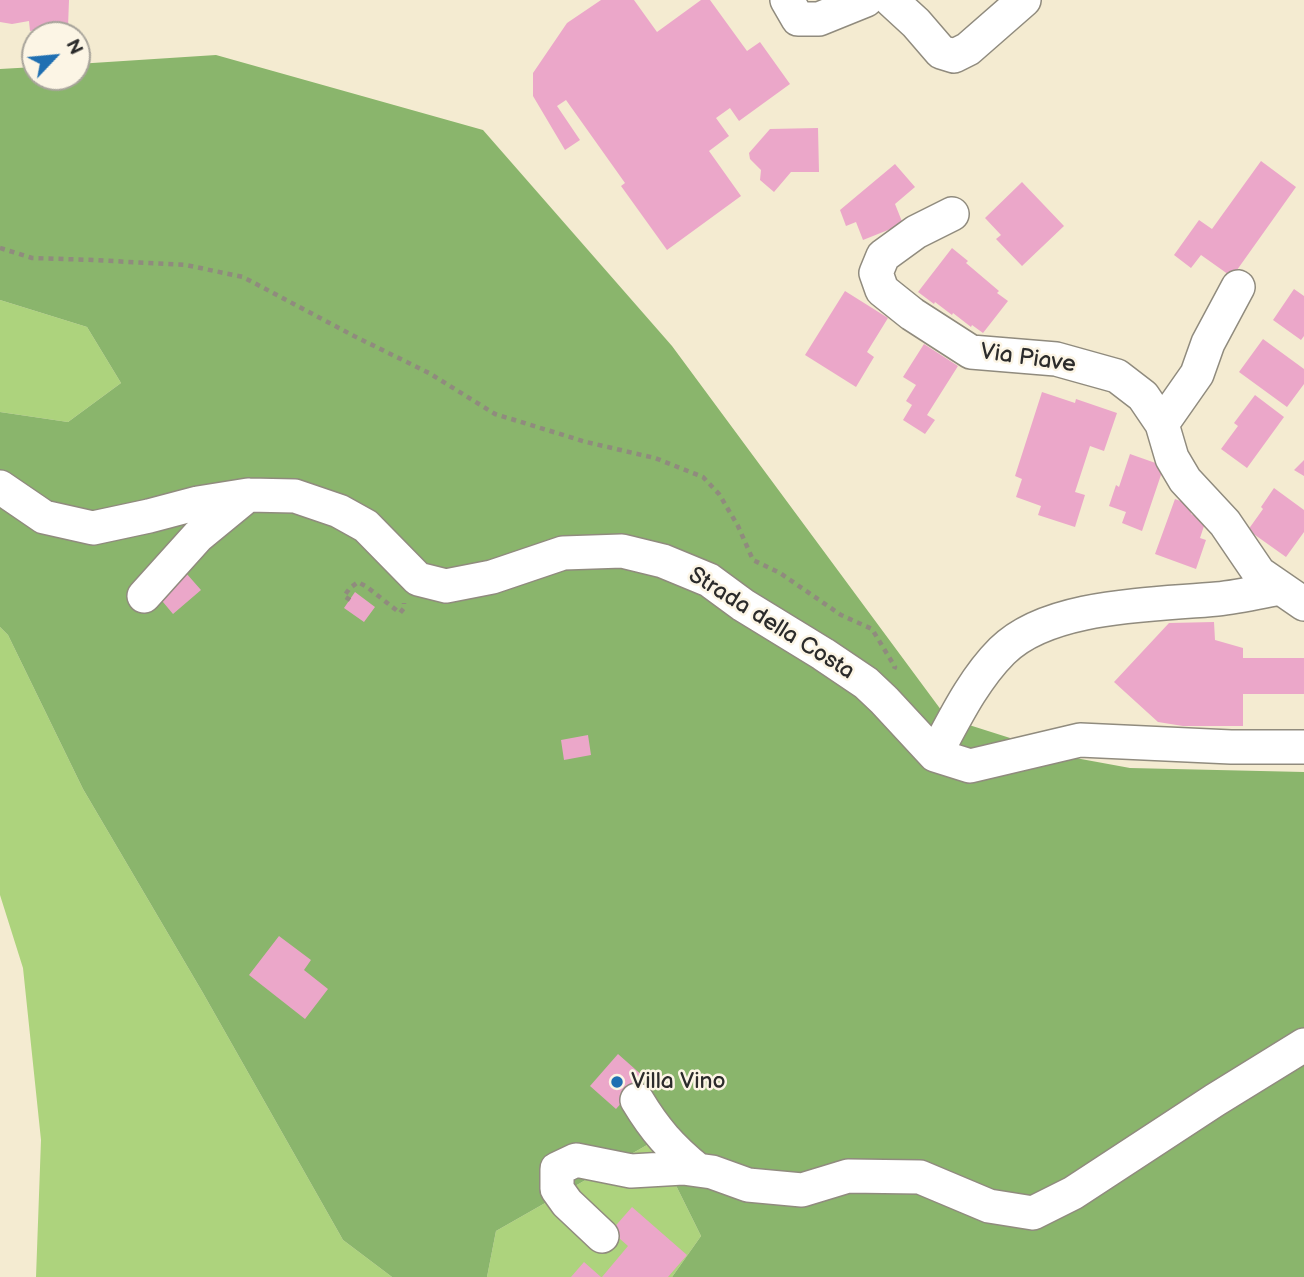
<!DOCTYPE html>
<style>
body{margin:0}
#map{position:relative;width:1304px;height:1277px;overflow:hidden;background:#f4ebd1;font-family:"Balsamiq Sans",sans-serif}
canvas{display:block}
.north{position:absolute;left:21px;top:21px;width:70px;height:70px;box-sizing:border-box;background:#fcf5e5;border:2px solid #a8a49b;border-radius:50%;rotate:64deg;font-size:19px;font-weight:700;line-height:28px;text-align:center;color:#2b2b2b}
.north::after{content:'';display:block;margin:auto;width:24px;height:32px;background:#1f6fb2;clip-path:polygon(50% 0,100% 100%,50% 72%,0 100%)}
</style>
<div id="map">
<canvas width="1304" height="1277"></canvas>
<div class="north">N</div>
</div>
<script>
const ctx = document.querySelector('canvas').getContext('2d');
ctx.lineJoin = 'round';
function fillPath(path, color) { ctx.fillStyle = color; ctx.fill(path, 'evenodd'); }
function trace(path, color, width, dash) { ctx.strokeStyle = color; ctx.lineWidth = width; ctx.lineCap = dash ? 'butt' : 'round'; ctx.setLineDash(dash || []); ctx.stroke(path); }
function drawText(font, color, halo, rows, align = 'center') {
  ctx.font = font + ' "Balsamiq Sans",sans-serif'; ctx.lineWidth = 5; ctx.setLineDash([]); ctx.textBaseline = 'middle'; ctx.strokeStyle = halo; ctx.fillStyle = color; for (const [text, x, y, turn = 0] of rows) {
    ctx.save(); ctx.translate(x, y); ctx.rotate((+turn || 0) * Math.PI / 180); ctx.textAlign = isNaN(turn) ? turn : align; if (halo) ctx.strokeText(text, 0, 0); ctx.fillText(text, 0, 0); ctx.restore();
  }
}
const green = new Path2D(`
 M0 300 87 327 121 383 68 422 0 412Z
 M0 627 8 635 83 789 203 993 343 1240 392 1277H36L41 1140 23 968 0 895Z
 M654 1141 701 1236 672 1277H487L496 1231Z`);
const forest = new Path2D(`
 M216 55 483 130 672 346 947 718 1070 757 1130 768 1304 772V1277H672L701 1236 654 1141 496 1231 487 1277H392L343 1240 203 993 83 789 8 635 0 627V412L68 422 121 383 87 327 0 300V69L35 67V77H77V64Z`);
const building = new Path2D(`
 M0 0H69L68 27 30 31 29 21 12 24 0 22Z
 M601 0H634L657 32 701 0H710L747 51 760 42 790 84 739 121 730 108 716 118 729 136 709 151 741 196 667 250 621 186 625 183 566 100 557 106 580 140 565 150 533 96V73L567 23Z
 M818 128 819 172H791L774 192 760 180 761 170 750 159 749 153 770 129Z
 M1261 161 1296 187 1232 277 1201 255 1191 268 1174 255 1199 220 1212 229Z
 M895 164 915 187 895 204 903 224 863 240 856 222 846 226 840 210Z
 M1022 182 1064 226 1022 266 996 239 1001 235 985 218Z
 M952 248 968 261 966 263 999 291 997 293 1008 301 983 333 972 325 971 327 953 313 952 315 935 302 934 304 918 292Z
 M1294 289 1304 296V336L1301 340 1273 320Z
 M845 291 888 318 867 352 874 357 856 387 805 355Z
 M1263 339 1304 369V384L1287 407 1239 372Z
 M924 344 958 366 927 415 935 420 925 434 903 420 912 405 906 401 916 385 903 377Z
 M1042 392 1075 403 1076 399 1117 413 1104 451 1090 446 1075 492 1085 495 1075 527 1038 515 1041 506 1016 497 1022 479 1015 476Z
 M1255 395 1284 417 1247 468 1221 449 1238 426 1234 423Z
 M1130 454 1164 466 1142 531 1122 523 1126 512 1109 506 1116 485 1119 487Z
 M1304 460V476L1294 470Z
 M1274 488 1304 510V532L1286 557 1248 530 1263 509 1261 507Z
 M1175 499 1194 506 1191 514 1206 520 1200 538 1206 540 1196 569 1155 554Z
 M186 573 201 590 173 614 158 596Z
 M355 592 375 607 364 622 344 608Z
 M1214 622 1215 640 1243 648V658H1304V694H1243V726H1183L1158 722 1114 682 1169 623Z
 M588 735 591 755 564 760 561 740Z
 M279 936 311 960 304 970 328 989 305 1019 249 975Z
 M618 1054 644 1077 616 1109 590 1086Z
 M632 1207 687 1255 668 1277H602L628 1246 611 1231Z
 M584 1262 601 1277H571Z`);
const path = new Path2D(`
 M0 248 32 258 93 260 186 265 243 277 354 336 429 373 495 414 586 442 655 458 703 477 719 494 738 526 753 560 780 573 841 615 872 629 895 667 894 669
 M350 600 344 596 350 588 358 582 367 587 400 613 404 608V603`);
const minor = new Path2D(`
 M787 0 798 19H819L866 0
 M891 0 916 23 941 52 954 56 968 49 1024 0
 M952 214 916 232 883 256 876 273 882 290 912 314 971 352 1056 359 1117 376 1143 396 1162 424 1172 458 1185 480 1225 523 1259 573 1304 604
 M1162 424 1197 374 1208 343 1238 287
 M0 487 44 517 93 528 149 516 198 503 248 495 295 496 339 511 366 526 418 579 446 586 492 577 563 553 622 551 663 561 709 580 743 605 823 654 866 683 884 700 935 755 970 766 1080 740 1231 747H1304
 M144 596 198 536 248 495
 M935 755C954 720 973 680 1002 651 1049 604 1153 605 1217 599 1238 597 1259 592 1280 588
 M637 1100C655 1130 671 1148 698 1170
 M602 1236 567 1203 557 1189V1169L576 1160 631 1171 683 1168 712 1172 748 1185 802 1190 848 1176 920 1177 989 1206 1033 1213 1073 1193 1215 1100 1304 1045`);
const markers = [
 [617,1082,7,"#1f6fb2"]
];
const streetNames = [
 ["Via Piave",1028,359,8],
 ["Strada della Costa",771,624,32]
];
const poiNames = [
 ["Villa Vino",631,1082]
];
fillPath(green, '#add37d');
fillPath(forest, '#8ab56c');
fillPath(building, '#eba7c9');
trace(minor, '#908b7e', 36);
trace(path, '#908b7e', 4.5, [5, 5]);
trace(minor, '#fff', 33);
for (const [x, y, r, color] of markers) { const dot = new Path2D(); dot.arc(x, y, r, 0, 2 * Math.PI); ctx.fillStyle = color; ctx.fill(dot); trace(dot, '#fcf5e5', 2.5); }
drawText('23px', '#2b2b2b', '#fcf5e5', streetNames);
drawText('23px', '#2b2b2b', '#fcf5e5', poiNames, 'left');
</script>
